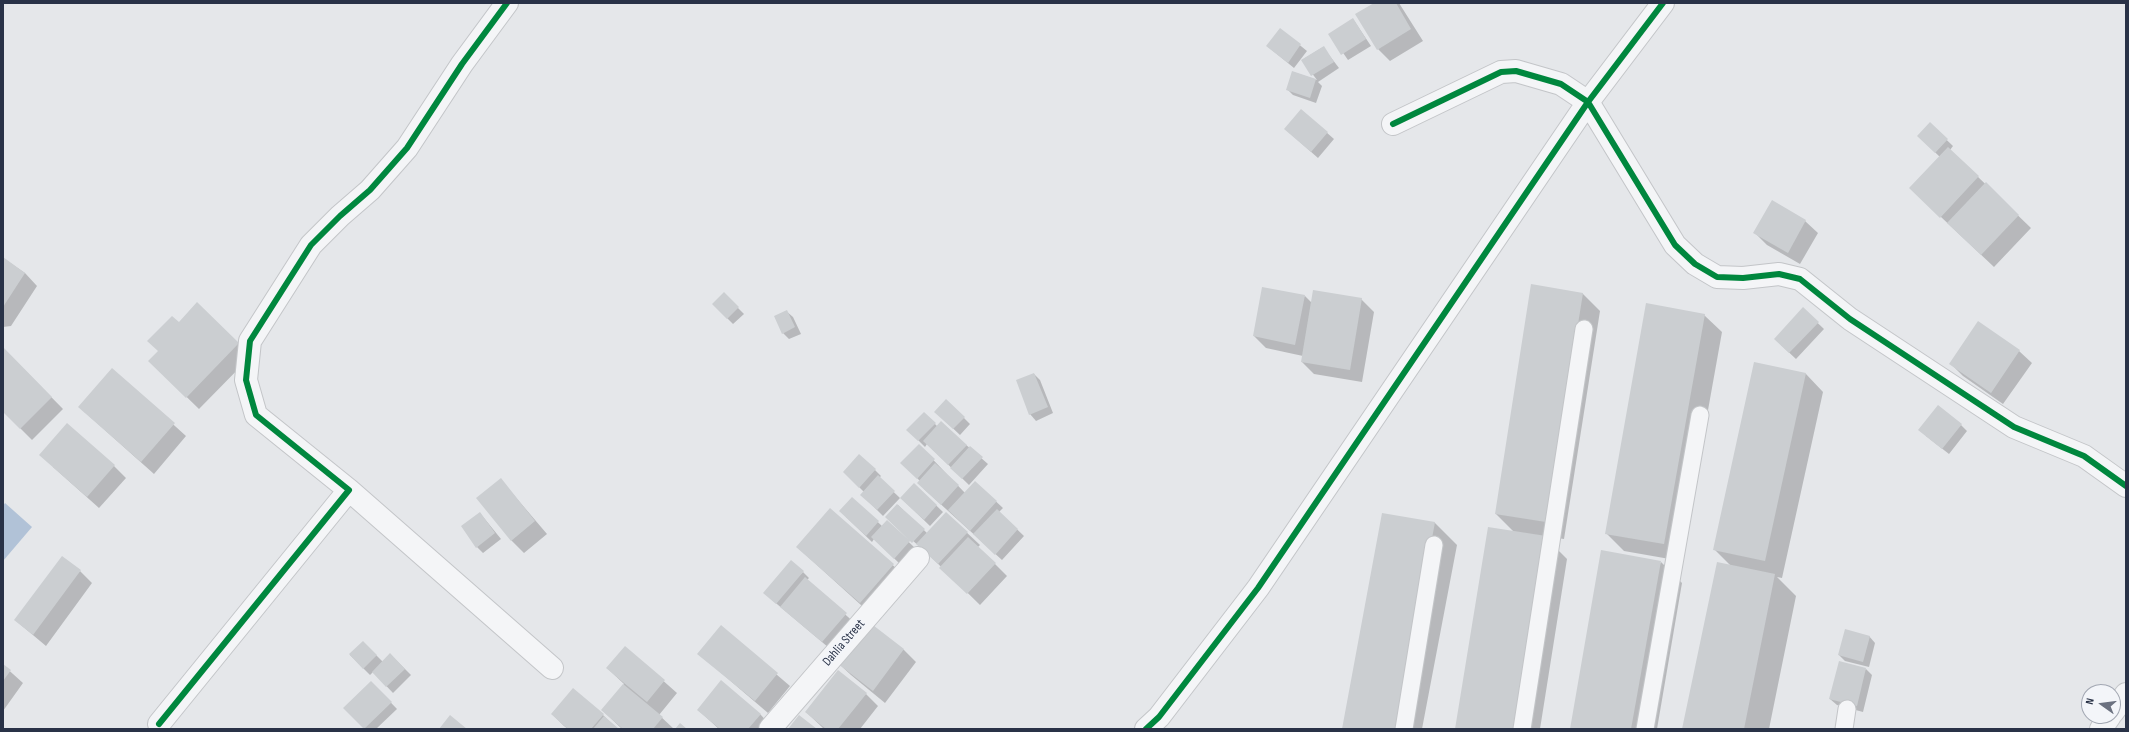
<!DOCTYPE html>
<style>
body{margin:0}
#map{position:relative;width:2129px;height:732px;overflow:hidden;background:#e5e7ea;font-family:"Sofia Sans Condensed",sans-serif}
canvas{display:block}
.frame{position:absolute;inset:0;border:4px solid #293247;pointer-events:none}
.north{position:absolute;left:2081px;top:684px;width:40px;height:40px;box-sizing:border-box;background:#f3f5f9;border:1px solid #a2a7b2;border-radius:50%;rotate:284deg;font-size:11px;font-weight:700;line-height:16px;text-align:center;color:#293247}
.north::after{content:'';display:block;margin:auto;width:14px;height:18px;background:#6b7180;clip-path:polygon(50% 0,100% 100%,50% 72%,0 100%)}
</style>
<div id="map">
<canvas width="2129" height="732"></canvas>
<div class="frame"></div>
<div class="north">N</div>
</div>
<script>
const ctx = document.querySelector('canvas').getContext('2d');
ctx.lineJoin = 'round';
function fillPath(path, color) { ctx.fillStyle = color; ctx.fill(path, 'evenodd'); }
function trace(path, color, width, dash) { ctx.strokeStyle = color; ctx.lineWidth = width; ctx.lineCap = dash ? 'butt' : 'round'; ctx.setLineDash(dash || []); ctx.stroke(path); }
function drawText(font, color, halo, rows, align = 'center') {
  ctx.font = font + ' "Sofia Sans Condensed",sans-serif'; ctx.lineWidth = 4; ctx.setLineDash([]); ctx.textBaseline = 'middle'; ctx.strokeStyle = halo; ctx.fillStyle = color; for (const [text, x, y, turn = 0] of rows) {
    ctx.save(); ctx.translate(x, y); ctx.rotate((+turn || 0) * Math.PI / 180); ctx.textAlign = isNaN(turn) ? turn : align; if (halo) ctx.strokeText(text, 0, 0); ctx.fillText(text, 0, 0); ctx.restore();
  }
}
const water = new Path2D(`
 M5 503 32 527 3 561V506Z`);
const shadow = new Path2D(`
 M1376 3H1399L1423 41 1390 61 1378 49Z
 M1353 19 1371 46 1348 60 1330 34Z
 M1280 29 1307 51 1294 68 1267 46Z
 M1323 47 1339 68 1318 82 1322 86 1316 103 1293 95 1287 89 1293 72 1317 80 1302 60Z
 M1301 110 1334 139 1318 158 1285 129Z
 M1930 124 1953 146 1950 150 2031 228 1994 267 1923 200 1940 157 1918 136Z
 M1805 221 1818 233 1800 264 1767 245 1755 233Z
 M3 258 25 273 37 286 11 326 3 327Z
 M1582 293 1600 311 1564 539 1544 536 1567 559 1540 729H1456L1514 532 1496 514Z
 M724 294 744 314 733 324 713 304Z
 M1305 296 1312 303 1361 299 1374 312 1362 382 1314 374 1302 362 1303 356 1266 348 1254 336Z
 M1803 309 1824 329 1796 359 1781 345Z
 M786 311 793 317 801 334 789 339 783 333 775 317Z
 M1704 315 1722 332 1681 561 1624 551 1606 533Z
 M179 323 239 343 251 356 199 409 162 373 159 351Z
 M3 348 63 409 32 440 3 411Z
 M2019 351 2032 363 2003 404 1963 376 1951 364Z
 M1755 363 1806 374 1823 392 1782 578 1777 577 1796 596 1769 729H1683L1731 566 1714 549Z
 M112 369 186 436 154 474 79 407Z
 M1034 374 1040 380 1053 413 1036 421 1030 414Z
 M924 413 938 427 941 423 988 464 969 485 927 444 925 447 908 430Z
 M942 418H964L970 424 960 435Z
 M1961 425 1967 431 1949 454 1926 436Z
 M919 445 965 493 975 482 1003 508 999 512 1024 536 1002 560 924 489 920 481 908 469Z
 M114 466 126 478 99 508 53 467Z
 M875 470 881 476 879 478 900 498 883 516 862 495 864 492 844 472Z
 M501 480 547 534 524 553 511 540Z
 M914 484 943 512 930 526 901 498Z
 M852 498 882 526 887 521 915 548 900 564 874 539 872 542 846 517Z
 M898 505 928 534 946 513 980 545 978 547 1007 576 980 605 930 556 893 523Z
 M830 509 906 577 872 615 797 547Z
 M480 513 501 539 483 553 477 547Z
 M1383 514 1435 523 1457 545 1422 729H1343Z
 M1661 562 1682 583 1657 729H1571Z
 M80 571 92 583 46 646 15 620Z
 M803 572 809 578 807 580 858 626 835 653 771 599Z
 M869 624 904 650 916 662 885 703 851 675 838 663Z
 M721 627 790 686 768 713 699 654Z
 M1869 636 1875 643 1869 667 1845 661 1839 655Z
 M363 642 383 662 390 654 411 675 393 693 373 672 370 675 350 655Z
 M625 647 677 693 659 715 674 729H622L602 710 624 684 607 668Z
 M3 665 23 683 3 711Z
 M1866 669 1872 675 1863 712 1837 705 1830 699Z
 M371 682 397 709 376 729H365L345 708Z
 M573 689 603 715 617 729H568L564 726 552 714Z
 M866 694 878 706 860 729H824L806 712Z
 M698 710 760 714 772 727 770 729H719Z`);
const building = new Path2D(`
 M1374 3H1396L1411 29 1377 50 1355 14Z
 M1353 18 1366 39 1341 55 1328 34Z
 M1280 28 1301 44 1288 63 1266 46Z
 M1324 46 1334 62 1311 76 1301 60Z
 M1292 71 1316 79 1310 98 1286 90Z
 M1301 109 1328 132 1311 152 1284 129Z
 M1930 122 1948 139 1935 153 1917 136Z
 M1948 147 1979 176 1940 218 1909 188Z
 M1986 182 2019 215 1981 255 1947 223Z
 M1772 200 1806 220 1788 253 1753 233Z
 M3 257 25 273 3 307Z
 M1531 284 1583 293 1546 522 1495 514Z
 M1262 287 1305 295 1295 345 1253 336Z
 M1313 290 1362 298 1350 370 1301 362Z
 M724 292 739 307 727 319 712 304Z
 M197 302 239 343 186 398 148 361 158 351 147 341 172 316 179 322Z
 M1646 303 1705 314 1664 544 1605 534Z
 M1803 307 1819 322 1789 353 1774 339Z
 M787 310 795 327 782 334 774 316Z
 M1978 321 2020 350 1991 393 1949 364Z
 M3 347 52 397 20 429 3 412Z
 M1754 362 1806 373 1765 561 1713 550Z
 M112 368 175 423 141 462 78 407Z
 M1034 373 1048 407 1029 415 1016 380Z
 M946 399 965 417 953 429 934 412Z
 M1938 405 1962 424 1942 449 1918 430Z
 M924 412 936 423 918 441 906 430Z
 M941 421 967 445 948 465 923 441Z
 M67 423 115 465 87 497 39 455Z
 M919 444 935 459 917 479 900 463Z
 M970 446 983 457 962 479 950 468Z
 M859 454 876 469 859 488 843 472Z
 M935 463 959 485 941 505 917 483Z
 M878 475 895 491 877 510 860 495Z
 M501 478 535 521 511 541 476 498Z
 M975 481 997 501 970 531 948 510Z
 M914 483 937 505 924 520 900 498Z
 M852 497 879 521 866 536 839 511Z
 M897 504 925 529 912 543 885 517Z
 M830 508 894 564 860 603 796 547Z
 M997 509 1018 529 995 555 973 534Z
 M480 512 495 533 476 548 461 526Z
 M946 512 968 532 938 564 916 544Z
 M1382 513 1435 522 1397 729H1342Z
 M887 520 910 541 894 559 871 537Z
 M1488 527 1546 536 1515 729H1455Z
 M968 537 996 563 967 594 939 568Z
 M1601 550 1661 561 1631 729H1570Z
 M62 556 81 570 33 635 14 620Z
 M791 560 804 571 776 604 763 593Z
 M1717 562 1775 574 1744 729H1682Z
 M805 577 847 613 822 642 780 607Z
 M869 622 904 649 873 691 837 663Z
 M721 625 778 673 755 701 697 654Z
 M1845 629 1870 636 1863 662 1838 655Z
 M363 641 377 655 363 669 349 654Z
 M625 646 665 680 647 702 606 668Z
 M390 653 405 669 386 687 372 672Z
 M1839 661 1866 668 1857 706 1829 699Z
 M3 664 11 670 3 681Z
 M838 670 867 693 838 729H826L805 712Z
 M721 680 761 714 748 729H720L697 710Z
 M371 681 392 702 364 729 343 708Z
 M623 684 663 717 653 729H623L601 710Z
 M573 688 604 714 591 729H568L551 714Z
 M450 715 467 729H439Z
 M799 715 817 729H788Z
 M604 716 619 729H593Z
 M680 723 687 729H675Z`);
const lane = new Path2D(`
 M1404 729 1434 545
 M1522 729 1584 329
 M1645 729 1700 415
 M1844 729 1847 709`);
const street = new Path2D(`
 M1393 124 1501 72 1516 71 1561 84 1588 102 1675 245 1695 264 1717 277 1743 278 1779 274 1800 279 1850 319 2014 427 2084 456 2126 486
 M349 490 552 668
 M2113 712 2126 694
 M159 724 349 490 256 415 246 380 250 341 311 245 340 216 370 190 407 148 462 64 507 3
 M770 729 918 558
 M1146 729 1159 717 1258 588 1588 102 1663 3
 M2101 729 2110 716`);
const cycleway = new Path2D(`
 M1393 124 1501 72 1516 71 1561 84 1588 102 1675 245 1695 264 1717 277 1743 278 1779 274 1800 279 1850 319 2014 427 2084 456 2126 486
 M159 724 349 490 256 415 246 380 250 341 311 245 340 216 370 190 407 148 462 64 507 3
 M1146 729 1159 717 1258 588 1588 102 1663 3`);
const streetNames = [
 ["Dahlia Street",844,643,-49]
];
fillPath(water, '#b1c2d7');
fillPath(shadow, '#0003');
fillPath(building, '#cbced1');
trace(lane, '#c3c5c8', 19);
trace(street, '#c3c5c8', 24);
trace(lane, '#f4f5f7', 17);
trace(street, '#f4f5f7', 22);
trace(cycleway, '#00873e', 6);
drawText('13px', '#293247', '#f3f5f9', streetNames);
</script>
